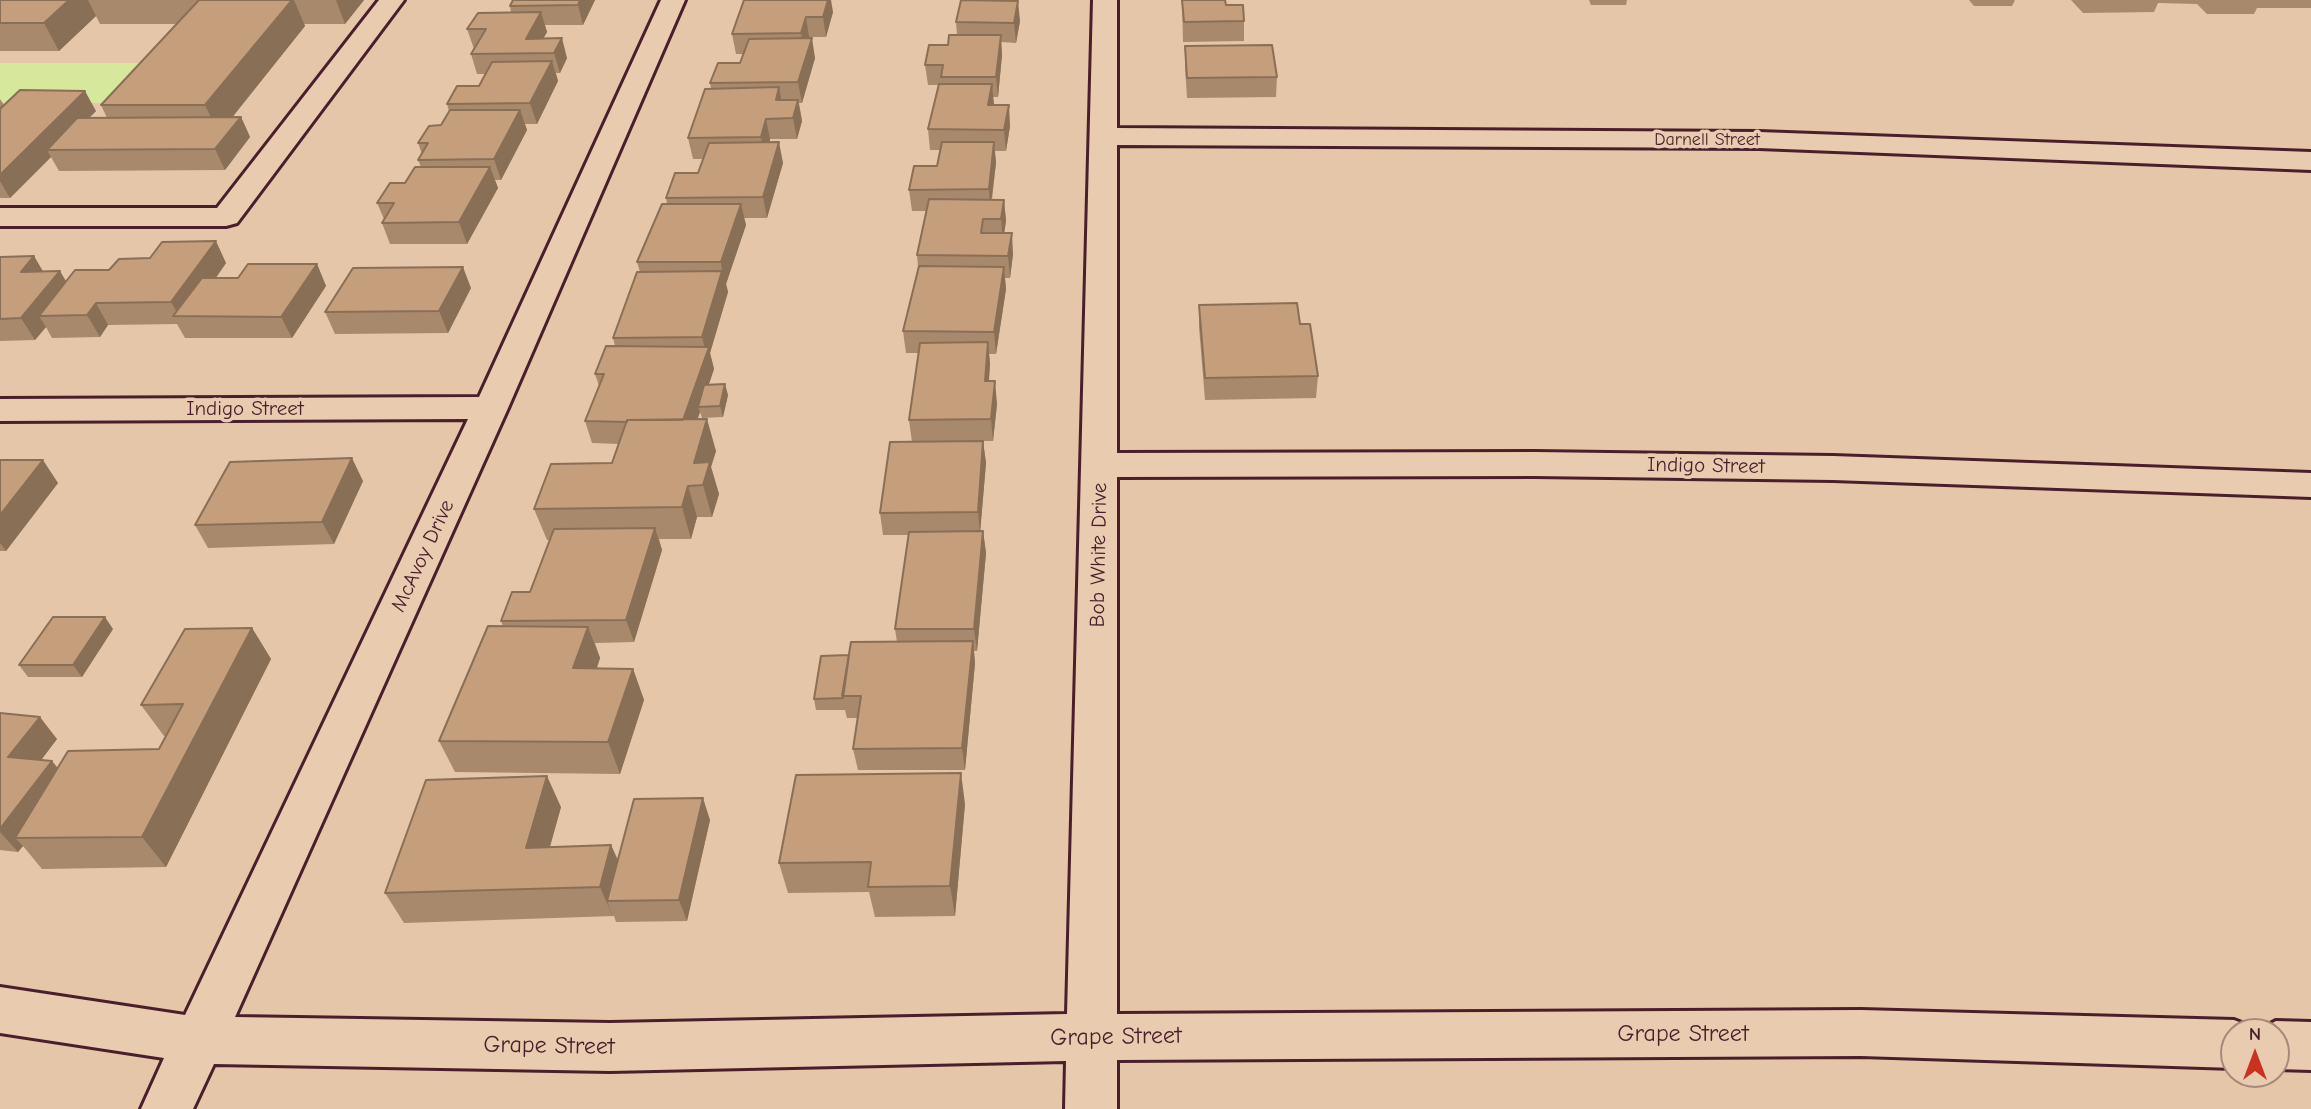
<!DOCTYPE html>
<style>
body{margin:0}
#map{position:relative;width:2311px;height:1109px;overflow:hidden;background:#e5c6a8;font-family:"Comic Neue",sans-serif}
canvas{display:block}
.north{position:absolute;left:2220px;top:1018px;width:70px;height:70px;box-sizing:border-box;background:#e9ccb0;border:2px solid #a9877b;border-radius:50%;rotate:0deg;font-size:19px;font-weight:700;line-height:28px;text-align:center;color:#4a1f2b}
.north::after{content:'';display:block;margin:auto;width:24px;height:32px;background:#c8321e;clip-path:polygon(50% 0,100% 100%,50% 72%,0 100%)}
</style>
<div id="map">
<canvas width="2311" height="1109"></canvas>
<div class="north">N</div>
</div>
<script>
const ctx = document.querySelector('canvas').getContext('2d');
ctx.lineJoin = 'round';
function fillPath(path, color) { ctx.fillStyle = color; ctx.fill(path, 'evenodd'); }
function trace(path, color, width, dash) { ctx.strokeStyle = color; ctx.lineWidth = width; ctx.lineCap = dash ? 'butt' : 'round'; ctx.setLineDash(dash || []); ctx.stroke(path); }
function drawText(font, color, halo, rows, align = 'center') {
  ctx.font = font + ' "Comic Neue",sans-serif'; ctx.lineWidth = 7; ctx.setLineDash([]); ctx.textBaseline = 'middle'; ctx.strokeStyle = halo; ctx.fillStyle = color; for (const [text, x, y, turn = 0] of rows) {
    ctx.save(); ctx.translate(x, y); ctx.rotate((+turn || 0) * Math.PI / 180); ctx.textAlign = isNaN(turn) ? turn : align; if (halo) ctx.strokeText(text, 0, 0); ctx.fillText(text, 0, 0); ctx.restore();
  }
}
const green = new Path2D(`
 M0 63H165L128 103H0Z`);
const minor = new Path2D(`
 M379 0H404L237 223 226 226H0V208H217Z
 M661 0H685L508 408 235 1017 610 1023 1067 1014 1093 0H1117V128L1759 132 2311 152V170L1759 148 1117 145V453L1534 452 1833 456 2311 473V497L1833 480 1534 476 1117 477V1014L1861 1010 2234 1020 2252 1027 2254 1032H2234V1068L1861 1056 1117 1060V1109H1065L1066 1061 610 1071 214 1064 193 1109H141L164 1058 0 1033V987L185 1015 468 419 0 421V399L479 397Z
 M2276 1021 2311 1022V1070L2276 1069V1032H2256Z`);
const wall = new Path2D(`
 M0 0H364L345 24H304L305 26 232 117H241L250 137 225 170 59 171 51 157 10 198H0V99L4 105 96 111 89 118H107L101 105 176 24H100L96 16 59 51H0Z
 M513 0H595L583 25H545L547 32 543 39 567 58 560 73H556L558 81 537 124H525L527 130 501 180H495L498 188 467 244H390L382 223 384 219 377 203 405 183 421 167 418 160 422 154 418 143 441 125 449 111 447 104 479 86 486 74H477L471 54 474 49 467 29 511 12 510 6Z
 M744 0 833 12 826 37H809L815 58 802 103H799L802 121 797 139H770V143L783 163 767 218H744L746 225 726 284 728 292 710 353 714 369 709 384 728 395 723 417 702 418 700 412 697 420 716 451 711 467 719 494 712 517H697L691 539H659L662 550 634 642 595 643 600 658 597 668 633 669 644 700 620 774 455 772 439 741 503 626 501 621 530 592 549 540H547L534 509 612 463 619 444 592 443 585 421 599 386 595 374 615 346 613 338 640 272 637 262 667 204 666 198 698 173 703 159H693L688 138 711 88 710 83 740 63 743 54H736L732 34Z
 M1182 0H1225L1226 5 1244 21V41L1183 42Z
 M1589 0H1627L1626 5H1591Z
 M1969 0H2015L2012 6H1974Z
 M2071 0H2311V8H2257L2254 14H2207L2197 4 2158 3 2154 12 2083 13Z
 M1009 1 1020 21 1016 43 1001 42 1002 55 998 97H993L994 105 1010 126 1006 151H995L996 163 992 200H1004L1006 221 1004 233 1013 254 1010 278H1005L1006 289 996 354H989L990 364 989 381 997 404 993 441H983L986 463 980 531H983L986 553 977 651H974L975 663 965 770H858L853 749 858 718H847L845 710H816L814 699 849 655 897 642 895 629 909 535H883L880 513 912 442 909 420 919 353H906L903 331 918 267 917 255 927 211H912L909 190 937 166 940 150H930L928 129 938 85H928L925 65 957 35 956 22Z
 M1185 46 1277 77 1276 97 1187 98 1185 66Z
 M0 257 43 271 66 281 109 270 226 263 216 278H238L317 264 326 286 292 338H185L177 324 108 325 100 337 52 338 46 327 35 340 0 341Z
 M471 288 448 333 335 334 325 312Z
 M1199 305 1300 324 1318 376 1316 398 1205 400 1199 327Z
 M0 460 58 483 6 551H0Z
 M363 481 334 544 208 548 195 525Z
 M252 628 271 659 166 867 42 869 23 846 18 852 0 850V713L57 739 41 760 58 768 159 749 166 736H164L141 705Z
 M113 629 82 677H28L19 665Z
 M965 804 955 916 875 917 869 892 788 893 779 863Z
 M561 807 550 847 611 845 618 860 710 820 687 921 616 922 614 916 404 923 385 893Z`);
const shadedWall = new Path2D(`
 M69 0H88L96 16 59 51 44 23Z
 M292 0H294L305 26 219 134 205 105Z
 M336 0H364L345 24Z
 M580 0H595L583 25 578 5Z
 M828 0H831L833 12 826 37 823 17Z
 M1018 1 1020 21 1016 43 1014 23Z
 M541 12 547 32 535 53 526 39Z
 M806 17 809 37 805 53 801 33Z
 M1001 35 1002 55 998 97 996 77Z
 M562 38 567 58 560 73 554 53Z
 M812 38 815 58 802 103 798 82Z
 M552 61 558 81 537 124 530 103Z
 M992 84 994 105H988Z
 M779 87 783 108 776 100Z
 M85 91 96 111 57 150H47L51 157 10 198 0 181V175Z
 M798 100 802 121 797 139 793 118Z
 M1009 105 1010 126 1006 151 1004 130Z
 M520 110 527 130 501 180 494 159Z
 M241 117 250 137 225 170 215 149Z
 M766 119 770 139 765 158 761 137Z
 M779 142 783 163 767 218 763 197Z
 M994 142 996 163 990 210 989 189Z
 M490 167 498 188 467 244 459 222Z
 M1004 200 1006 221 1003 241 1001 219Z
 M741 204 746 225 726 284 728 292 710 353 714 369 701 407H698L700 412 689 444 682 422 706 353 702 337 722 271 721 262Z
 M1012 233 1013 254 1010 278 1008 256Z
 M216 241 226 263 189 316H179L171 302Z
 M34 256 47 278 21 272Z
 M317 264 326 286 292 338 281 317Z
 M463 267 471 288 448 333 439 311Z
 M1004 267 1006 289 996 354 994 332Z
 M60 271 73 293 39 316 46 327 35 340 21 318Z
 M96 303 108 325 100 337 87 315Z
 M988 342 990 364 987 404 985 381Z
 M995 381 997 404 993 441 991 419Z
 M725 384 728 395 723 417 720 406Z
 M707 419 716 451 711 467 719 494 712 517 703 485 694 463Z
 M983 441 986 463 980 534 978 512Z
 M352 458 363 481 334 544 322 522Z
 M43 460 58 483 6 551 0 543V515Z
 M688 486 697 517 691 539 682 507Z
 M655 528 662 550 634 642 626 620Z
 M983 531 986 553 977 651 974 629Z
 M105 617 113 629 82 677 73 665Z
 M588 627 600 658 586 699 573 668Z
 M252 628 271 659 166 867 142 837Z
 M973 641 975 663 965 770 962 748Z
 M633 669 644 700 620 774 608 742Z
 M40 717 57 739 27 779 8 757Z
 M52 761 70 783 15 838 23 846 18 852 0 832V829Z
 M961 773 965 804 955 916 950 886Z
 M547 776 561 807 541 878 526 848Z
 M703 798 710 820 687 921 679 900Z
 M611 845 624 875 607 901 613 917 600 887Z`);
const building = new Path2D(`
 M0 0H69L44 23H0Z
 M199 0H292L205 105H101Z
 M513 0H580L578 5 510 6Z
 M744 0H828L823 17H806L801 33 732 34Z
 M961 0 1018 1 1014 23 956 22Z
 M1182 0H1225L1226 5H1243L1244 21 1184 22Z
 M541 12 526 39 562 38 554 53 471 54 486 29H467L478 13Z
 M949 35H1001L996 77H941L943 65H925L929 45H948Z
 M812 38 798 82 710 83 718 63H740L749 39Z
 M1272 45 1277 77 1187 78 1185 46Z
 M552 61 530 103 447 104 457 86H479L492 62Z
 M939 84H992L988 105H1009L1004 130 928 129Z
 M779 87 776 100H798L793 118 766 119 761 137 688 138 705 89Z
 M20 90 85 91 0 175V109Z
 M450 110H520L494 159 418 160 428 143H418L429 126 441 125Z
 M241 117 215 149 47 150 77 118Z
 M779 142 763 197 666 198 675 173H698L709 143Z
 M942 142H994L989 189 909 190 914 166H937Z
 M415 167H490L459 222 382 223 394 203H377L390 183H405Z
 M929 199 1004 200 1001 219H983L981 233H1012L1008 256 917 255Z
 M662 204H741L721 262H637Z
 M216 241 171 302 96 303 87 315 39 316 75 270H109L119 259 150 258 162 242Z
 M34 256 21 272 60 271 21 318 0 319V257Z
 M248 264H317L281 317 173 316 202 278H238Z
 M919 266 1004 267 994 332 903 331Z
 M463 267 439 311 325 312 353 268Z
 M722 271 702 337 613 338 637 272Z
 M1297 303 1300 324H1310L1318 376 1205 378 1199 305Z
 M988 342 985 381H995L991 419 909 420 920 343Z
 M606 346 709 347 683 420H627V422L585 421 604 374H595Z
 M725 384 720 406 698 407 704 385Z
 M707 419 694 463 710 462 703 485 688 486 682 507 534 509 551 464 612 463 627 420Z
 M983 441 978 512 880 513 890 442Z
 M352 458 322 522 195 525 230 462Z
 M0 460H43L0 515Z
 M655 528 626 620 501 621 512 592H530L554 529Z
 M983 531 974 629H895L909 532Z
 M53 617H105L73 665H19Z
 M488 626 588 627 573 668 633 669 608 742 439 741Z
 M252 628 142 837 15 838 68 751 159 749 183 704 141 705 185 629Z
 M973 641 962 748 853 749 861 696H842L851 642Z
 M849 655 843 698 814 699 821 656Z
 M0 713 40 717 8 757 52 761 0 829Z
 M961 773 950 886 868 887 871 862 779 863 796 775Z
 M547 776 526 848 611 845 600 887 385 893 426 780Z
 M703 798 679 900 607 901 634 799Z`);
const farStreetnames = [
 ["Darnell Street",1707,140]
];
const streetNames = [
 ["Indigo Street",245,409],
 ["Indigo Street",1706,466,1],
 ["Bob White Drive",1099,555,-89],
 ["McAvoy Drive",423,556,-65]
];
const nearStreetnames = [
 ["Grape Street",1683,1034],
 ["Grape Street",1116,1037,-1],
 ["Grape Street",549,1046,1]
];
fillPath(green, '#d5e89c');
trace(minor, '#4a1f2b', 6);
fillPath(minor, '#e9ccb0');
fillPath(wall, '#a9896b');
fillPath(shadedWall, '#8a6f57');
fillPath(building, '#c59f7c');
trace(building, '#8a6f57', 2);
drawText('18px', '#4a1f2b', '#e9ccb0', farStreetnames);
drawText('21px', '#4a1f2b', '#e9ccb0', streetNames);
drawText('24px', '#4a1f2b', '#e9ccb0', nearStreetnames);
</script>
